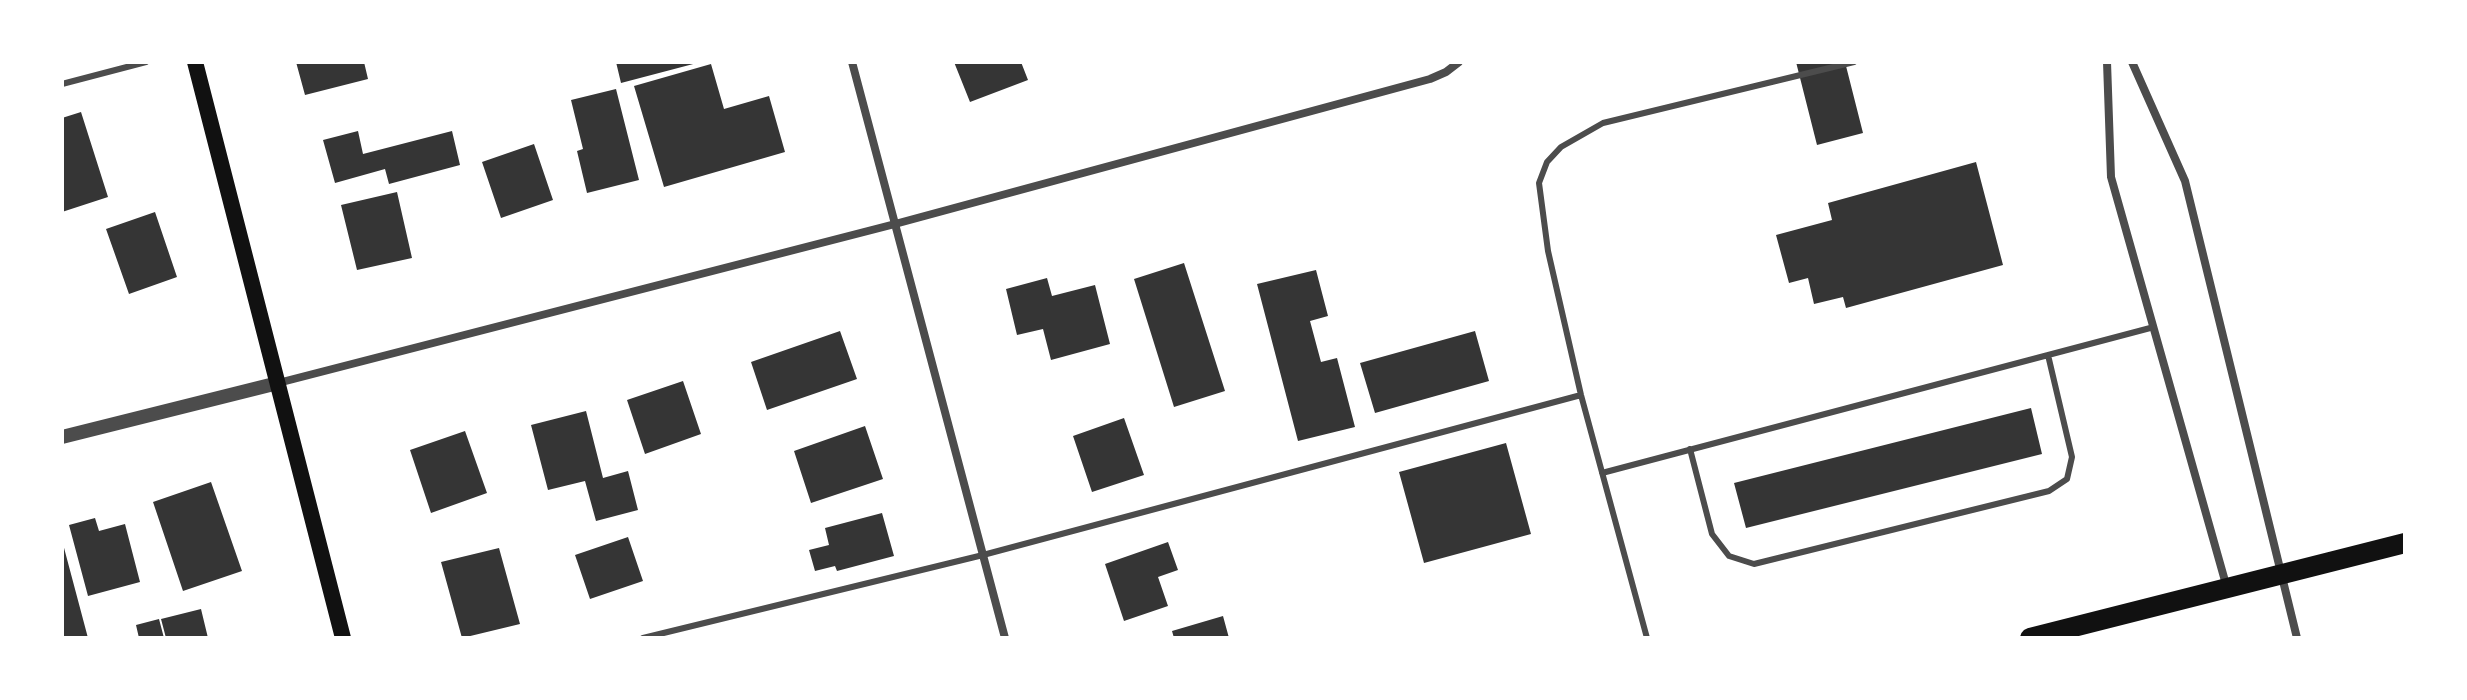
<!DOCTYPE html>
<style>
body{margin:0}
#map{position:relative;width:2467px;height:700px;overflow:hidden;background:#fff;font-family:"Titillium Web",sans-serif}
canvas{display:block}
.frame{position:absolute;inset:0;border:64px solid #fff;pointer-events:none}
</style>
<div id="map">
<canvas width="2467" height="700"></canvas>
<div class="frame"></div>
</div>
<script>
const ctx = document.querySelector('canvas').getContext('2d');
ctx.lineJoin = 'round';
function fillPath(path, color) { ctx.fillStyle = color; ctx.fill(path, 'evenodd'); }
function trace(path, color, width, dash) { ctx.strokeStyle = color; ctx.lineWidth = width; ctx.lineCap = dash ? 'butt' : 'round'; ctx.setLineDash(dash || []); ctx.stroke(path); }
const building = new Path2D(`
 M296 62H364L368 79 305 95Z
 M616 62H697V63L621 83Z
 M954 62H1021L1028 80 970 102Z
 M1796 62H1845L1863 133 1817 145Z
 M711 64 724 109 769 96 785 152 664 187 634 86Z
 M616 89 639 180 587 193 577 151 583 149 571 100Z
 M81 112 108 197 62 212V118Z
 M358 131 363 154 452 131 460 165 389 184 385 169 335 183 323 140Z
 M534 144 553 200 501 218 482 162Z
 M1976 162 2003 265 1846 308 1843 297 1814 304 1808 278 1789 283 1776 235 1832 220 1828 203Z
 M397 192 412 258 357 270 341 205Z
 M155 212 177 277 129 294 106 229Z
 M1184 263 1225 391 1174 407 1134 279Z
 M1316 270 1328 316 1310 321 1321 362 1337 358 1355 427 1298 441 1257 284Z
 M1047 278 1052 296 1095 285 1110 344 1051 360 1043 329 1017 335 1006 289Z
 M840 331 857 379 767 410 751 362Z
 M1475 331 1489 381 1375 413 1360 363Z
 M683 381 701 434 645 454 627 400Z
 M2031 408 2042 454 1746 528 1734 483Z
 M586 411 603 478 628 471 638 510 596 521 585 481 548 490 531 425Z
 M1124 418 1144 475 1092 492 1073 436Z
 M865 426 883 479 811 503 794 451Z
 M465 431 487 493 431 513 410 450Z
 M1506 443 1531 534 1424 563 1399 472Z
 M211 482 242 571 183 591 153 502Z
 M882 513 894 556 837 571 835 566 815 571 809 550 829 545 825 528Z
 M95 518 99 531 125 524 140 582 88 596 69 525Z
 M628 537 643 581 590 599 575 555Z
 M1168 542 1178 570 1158 577 1168 606 1124 621 1105 564Z
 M62 544H63L88 638H62Z
 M499 548 520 624 462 638 441 562Z
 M201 609 208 638H166L161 619Z
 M1223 616 1229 638H1174L1172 631Z
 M159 619 164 638H139L136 625Z`);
const service = new Path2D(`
 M62 84 146 62
 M1690 449 1712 534 1729 556 1754 564 2049 491 2067 479 2072 457 2048 355
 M1602 473 2154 327
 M643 638 983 555 1581 395
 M1647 638 1581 395 1548 251 1539 183 1547 162 1561 147 1603 123 1854 62`);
const minor = new Path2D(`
 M852 62 1005 638
 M2107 62 2111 177 2227 588
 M2132 62 2185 181 2297 638
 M278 383 895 224 1430 79 1446 72 1459 62`);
const tertiary = new Path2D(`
 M62 437 278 383`);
const secondary = new Path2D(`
 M195 62 343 638`);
const primary = new Path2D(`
 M2030 638 2405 543`);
fillPath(building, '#353535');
trace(service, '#4c4c4c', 6);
trace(minor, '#4c4c4c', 8);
trace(tertiary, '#4c4c4c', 14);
trace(secondary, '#111', 16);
trace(primary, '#111', 20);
</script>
